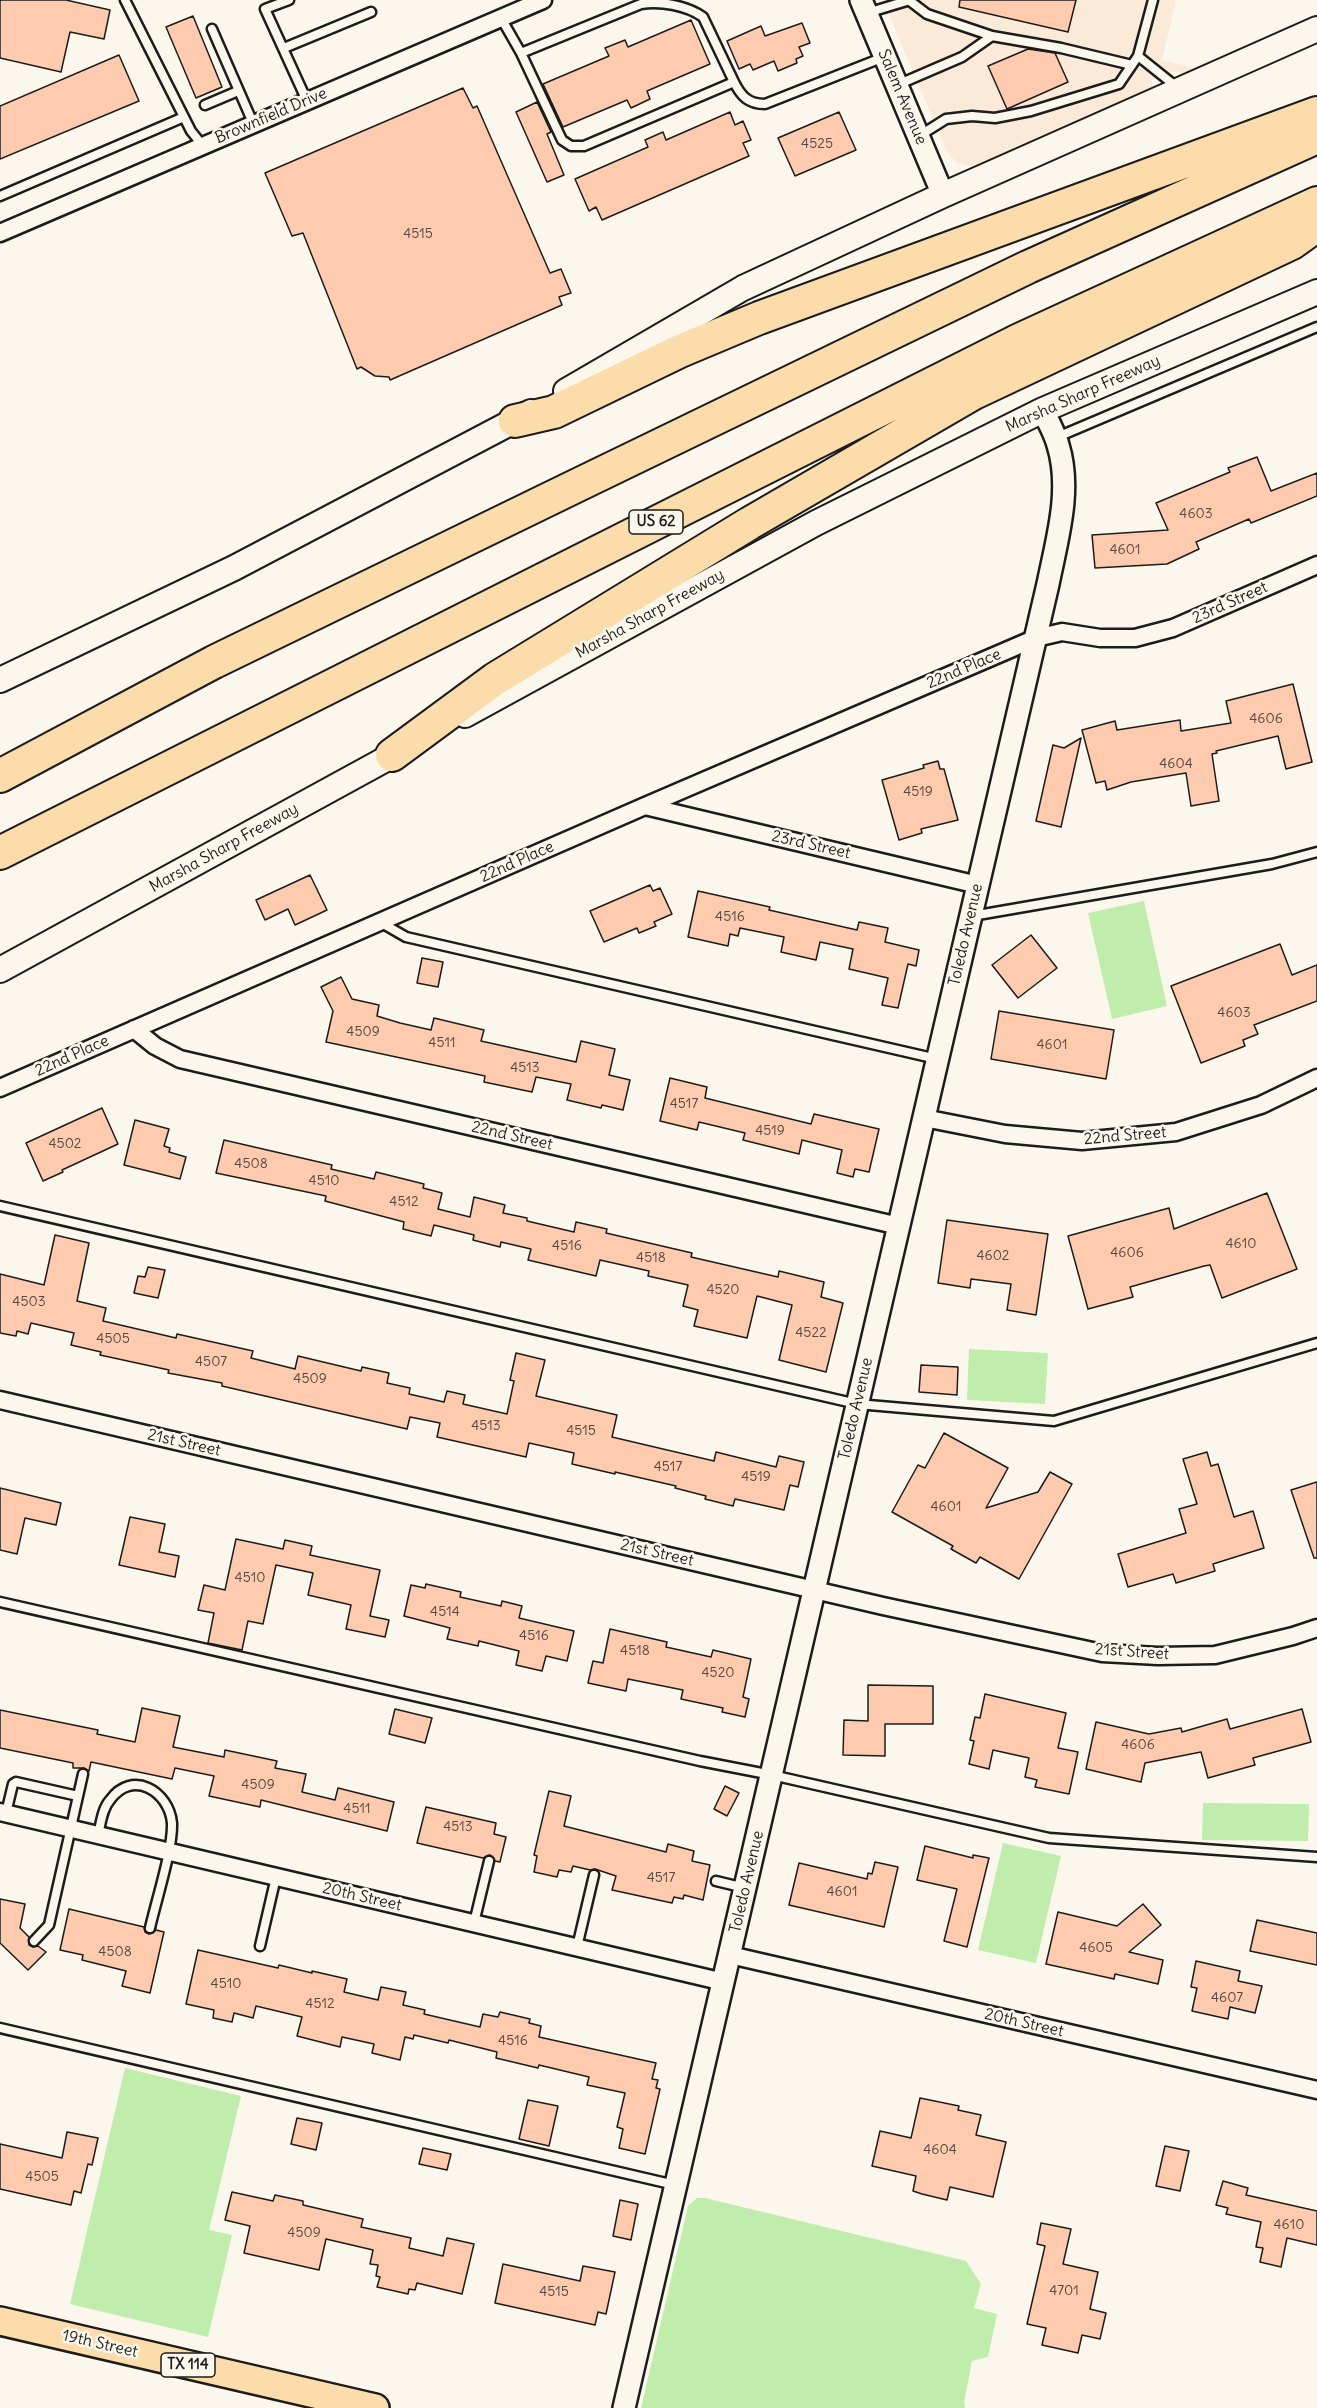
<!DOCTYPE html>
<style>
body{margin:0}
canvas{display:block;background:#fbf7ec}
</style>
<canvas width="1317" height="2408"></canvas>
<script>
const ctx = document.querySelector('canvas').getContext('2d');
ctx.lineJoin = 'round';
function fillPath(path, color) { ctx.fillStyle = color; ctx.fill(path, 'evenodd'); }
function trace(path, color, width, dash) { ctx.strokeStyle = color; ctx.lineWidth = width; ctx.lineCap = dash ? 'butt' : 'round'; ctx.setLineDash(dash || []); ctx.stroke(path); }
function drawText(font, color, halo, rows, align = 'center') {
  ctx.font = font + ' Delius,sans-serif'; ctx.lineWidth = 5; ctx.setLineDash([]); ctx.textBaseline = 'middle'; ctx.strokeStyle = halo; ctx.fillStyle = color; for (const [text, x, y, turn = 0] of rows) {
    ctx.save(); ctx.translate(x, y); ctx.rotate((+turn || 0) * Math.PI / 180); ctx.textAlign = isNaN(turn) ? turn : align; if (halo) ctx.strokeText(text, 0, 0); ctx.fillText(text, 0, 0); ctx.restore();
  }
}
const built = new Path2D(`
 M883 0H1176L1162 60 1202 70 1183 76 1176 71 1152 80V88L1148 93 980 165 968 166 957 163 947 152Z`);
const green = new Path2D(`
 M1144 901 1167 1006 1112 1019 1088 913Z
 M969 1349 1048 1353 1045 1404 967 1400Z
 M1203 1803 1309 1804 1308 1841 1202 1840Z
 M1003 1843 1061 1856 1036 1963 978 1950Z
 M125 2068 241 2096 209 2230 232 2235 208 2337 70 2304Z
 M697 2198H705L966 2261 981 2284 974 2308 997 2314 988 2357 972 2361 964 2402 965 2408H641L688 2206Z`);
const building = new Path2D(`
 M0 0H66L110 10 104 39 70 32 61 72 0 58Z
 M960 0H1076L1068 32 959 7Z
 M193 16 222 87 196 98 166 27Z
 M691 20 710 64 647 91 650 99 631 108 627 100 563 127 543 84 609 56 605 48 625 40 628 47Z
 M802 23 810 43 799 47 803 56 796 59 797 63 778 71 774 61 753 70 750 64 739 69 727 41 761 26 765 36Z
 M1028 49 1055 53 1068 82 1007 109 988 66Z
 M119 55 139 101 0 159V106Z
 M463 88 473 108 477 106 550 273 561 269 571 293 559 297 562 305 390 380 389 377 375 376 361 367 357 369 303 233 292 236 265 173Z
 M537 102 551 132 547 134 564 175 547 182 516 112Z
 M730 112 735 125 743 121 751 140 743 143 749 156 602 220 596 207 589 211 575 179 648 147 645 140 663 132 666 140Z
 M839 112 856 150 795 176 778 138Z
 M1257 457 1271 491 1317 473V496L1251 523 1249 519 1196 542 1199 549 1167 564 1095 568 1092 535 1168 530 1156 503 1230 472 1228 468Z
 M1293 684 1312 762 1286 769 1278 736 1216 751 1217 753 1212 754 1219 801 1191 806 1186 773 1131 782 1107 790 1105 781 1096 783 1082 730 1115 721 1117 730 1180 720 1181 731 1231 723 1226 701Z
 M1081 738 1061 827 1036 821 1053 745 1064 748Z
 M938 761 940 769H944L958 820 921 829 922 833 899 840 882 780 924 768 923 765Z
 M310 875 327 910 295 925 288 909 265 920 256 900Z
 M650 885 653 891 660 888 672 914 654 922 656 926 639 933 637 928 604 942 590 911Z
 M698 891 770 907 769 910 857 930 859 922 888 928 885 942 919 950 916 966 908 964 898 1008 882 1005 888 978 849 969 853 949 820 942 816 960 781 952 784 937 740 928 738 936 730 934 728 946 688 937Z
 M1031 935 1057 968 1018 998 992 965Z
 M1280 944 1292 975 1317 965V1001L1254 1025 1258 1034 1243 1040 1245 1046 1201 1063 1171 986Z
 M422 958 443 962 438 987 417 983Z
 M341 977 352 999 379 1005 377 1016 400 1023 431 1030 434 1018 484 1030 481 1041 576 1062 581 1041 615 1049 609 1075 630 1080 623 1110 602 1105 601 1108 567 1100 571 1084 536 1077 532 1092 484 1082 485 1076 326 1042 333 1011 321 987Z
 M999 1011 1114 1030 1106 1079 991 1059Z
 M670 1078 707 1087 705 1098 811 1124 814 1114 879 1129 869 1172 855 1169 853 1177 837 1173 842 1150 802 1140 799 1154 743 1140 745 1133 699 1122 697 1130 660 1121Z
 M102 1108 118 1144 62 1170 63 1172 43 1181 26 1143Z
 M135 1120 169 1129 164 1146 170 1148 169 1152 186 1157 180 1179 124 1165Z
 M224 1140 332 1165 331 1169 374 1179 376 1172 424 1184 423 1188 442 1193 438 1209 470 1217 474 1197 505 1205 503 1213 527 1218V1221L574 1232 576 1222 607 1229 606 1233 692 1253 691 1257 778 1277 779 1271 824 1282 821 1297 843 1303 826 1372 779 1360 792 1305 757 1296 747 1338 694 1326 698 1310 683 1306 688 1285 648 1276 649 1271 600 1260 596 1276 528 1260 531 1249 501 1242 500 1247 473 1240 474 1235 434 1225 431 1236 403 1229 404 1222 325 1201 326 1196 216 1173Z
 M1267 1193 1297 1269 1222 1298 1210 1265 1204 1266 1130 1287 1133 1297 1088 1309 1068 1236 1169 1208 1174 1229Z
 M947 1220 1048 1234 1036 1315 1007 1310 1011 1284 971 1279 970 1288 938 1283Z
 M55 1235 89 1243 77 1301 106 1308 103 1321 176 1338 177 1334 253 1351 251 1358 295 1369 298 1356 361 1371 362 1367 389 1373 387 1383 410 1388 409 1394 444 1402 447 1391 465 1395 463 1404 507 1414 514 1381 510 1380 516 1353 545 1360 536 1396 617 1415 612 1437 714 1461 716 1452 776 1467 779 1456 804 1462 798 1487 790 1485 784 1510 735 1499 733 1506 705 1499 706 1496 675 1488 676 1486 615 1472V1474L572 1464 574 1453 529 1443 526 1457 437 1437 440 1423 410 1417 407 1429 222 1386V1383L168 1373 169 1370 100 1355 101 1352 71 1345 74 1333 31 1323 28 1334 17 1331 16 1336 0 1333V1274L44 1285Z
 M148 1267 165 1270 158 1298 134 1293 138 1276 145 1277Z
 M921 1365 958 1367 957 1395 919 1392Z
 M944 1433 1008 1468 986 1508 1038 1492 1050 1472 1072 1484 1019 1579 980 1557 976 1563 951 1549 953 1546 892 1512 918 1465 925 1468Z
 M1207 1452 1211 1466 1218 1464 1234 1517 1253 1511 1264 1548 1213 1564 1215 1571 1176 1583 1173 1574 1128 1587 1118 1554 1186 1533 1179 1509 1197 1504 1183 1459Z
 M1317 1482V1558H1314L1291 1490Z
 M0 1488 61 1503 56 1525 25 1518 17 1554 0 1550Z
 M130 1517 165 1524 159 1552 179 1556 175 1577 119 1565Z
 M236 1539 283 1549 285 1540 312 1546 310 1555 380 1570 370 1616 389 1620 385 1637 346 1629 351 1605 308 1595 313 1573 276 1565 263 1624 248 1621 242 1650 208 1643 214 1613 198 1610 204 1585 225 1590Z
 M426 1584 461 1592 460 1597 501 1606 502 1601 522 1606 519 1618 574 1631 567 1661 546 1656 542 1671 516 1665 519 1651 479 1641 478 1646 447 1639 450 1628 404 1616 411 1585 425 1588Z
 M610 1629 667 1642 666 1647 711 1657 713 1650 751 1659 743 1697 749 1699 745 1717 722 1712 723 1708 681 1699 683 1690 628 1679 626 1691 588 1683 593 1661 603 1663Z
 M868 1685 933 1686V1724H885V1756L843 1755 844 1720 868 1721Z
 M985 1694 1066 1713 1058 1748 1078 1752 1069 1794 1035 1787 1037 1780 1025 1777 1029 1758 993 1750 989 1769 969 1764 974 1741 970 1740 975 1717 980 1718Z
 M142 1708 180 1716 173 1747 224 1757 225 1750 277 1761 275 1768 306 1774 302 1792 335 1800 338 1788 394 1802 387 1831 261 1800 260 1807 209 1796 214 1776 175 1768 172 1779 91 1762 89 1771 84 1768H73V1763L0 1748V1710L98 1730 97 1734 135 1742Z
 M395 1709 432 1718 425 1743 389 1734Z
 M1302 1709 1311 1742 1253 1758 1255 1765 1208 1778 1201 1752 1145 1763 1141 1782 1086 1769 1096 1722 1149 1734 1181 1728 1182 1732 1227 1719 1230 1729Z
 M725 1786 739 1793 727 1816 714 1809Z
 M549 1791 571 1796 564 1826 666 1852 668 1844 694 1851 692 1861 710 1865 703 1900 684 1895 683 1899 674 1897 672 1903 612 1890 616 1876 595 1869 590 1870 573 1866 571 1872 559 1870 557 1877 534 1872 537 1856 534 1855Z
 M426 1807 496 1823 494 1834 506 1837 500 1862 495 1861 490 1855 483 1858 417 1843Z
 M925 1846 973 1858V1855L989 1858 967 1947 944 1941 957 1889 917 1880Z
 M875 1862 898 1867 884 1927 789 1905 799 1863 867 1879 868 1873 872 1874Z
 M0 1899 25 1904 20 1928 29 1937V1945L33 1947 38 1946 46 1952 28 1970 0 1943Z
 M1143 1904 1161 1925 1129 1952 1163 1960 1158 1984 1115 1974 1114 1979 1046 1964 1058 1912 1117 1926Z
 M69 1909 144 1927 145 1932 149 1934 156 1930 164 1932 150 1993 122 1986 126 1971 82 1960 83 1955 60 1950Z
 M1257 1920 1317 1933V1965L1250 1951Z
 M198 1950 278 1968 279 1965 312 1973V1971L347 1979 344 1992 378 2000 381 1987 406 1992 403 2005 425 2010 424 2014 480 2027 483 2014 498 2017 500 2012 530 2019 529 2023 541 2026 539 2037 656 2063 652 2079 658 2080 656 2088 660 2089 645 2154 619 2148 623 2129 617 2127 625 2093 587 2085 589 2077 539 2065 538 2068 496 2058 497 2052 449 2040 448 2043 414 2035 413 2039 405 2037 400 2060 372 2053 374 2044 342 2037 340 2047 297 2036 302 2017 256 2006 253 2018 234 2013 232 2022 213 2018 214 2010 186 2004Z
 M1196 1961 1240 1971 1238 1981 1262 1986 1255 2013 1230 2007 1228 2019 1192 2011 1197 1988 1191 1987Z
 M920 2098 959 2106 958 2110 981 2115 976 2135 1006 2142 993 2197 950 2187 947 2200 922 2194 913 2191 916 2176 872 2166 880 2131 911 2138Z
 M528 2100 558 2106 549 2146 519 2139Z
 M297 2118 322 2123 316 2150 291 2144Z
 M67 2132 98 2138 92 2165 88 2164 81 2193 74 2191 71 2205 0 2189V2144L62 2158Z
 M1165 2146 1189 2151 1180 2191 1156 2186Z
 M423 2148 451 2154 447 2170 419 2164Z
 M1223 2181 1248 2188 1246 2195 1317 2211V2245L1287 2238 1281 2267 1260 2262 1263 2248 1256 2247 1261 2222 1226 2214 1228 2208 1216 2205Z
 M232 2192 273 2201 275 2195 303 2201V2205L363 2219 361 2227 411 2238 409 2248 443 2256 447 2238 474 2244 462 2294 417 2283 415 2290 409 2289 408 2294 377 2287 380 2277 376 2276 378 2265 370 2264 373 2250 326 2239 319 2270 244 2253 250 2226 225 2220Z
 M620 2200 638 2204 631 2240 613 2236Z
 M1041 2223 1071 2229 1063 2264 1098 2272 1090 2309 1106 2313 1100 2339 1082 2335 1078 2353 1042 2345 1046 2328 1027 2324 1045 2246 1037 2244Z
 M503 2264 580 2281 583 2266 615 2272 606 2314 598 2312 595 2325 495 2303Z`);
const service = new Path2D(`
 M125 0 191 131 203 146
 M289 0 265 9 307 101
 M910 1 927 14 992 36
 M867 13 910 0
 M501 18 521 53
 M212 29 253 123
 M284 48 371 12
 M1138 56 1178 88
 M734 82 584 146H571L562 140 521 53 641 4C660 1 686 5 703 17L734 82C741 96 748 104 765 104L884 57
 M897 85 962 57 992 36 1061 48 1132 65
 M205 105 238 91
 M919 136 946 119 972 116 995 118 1031 111 1119 84 1138 56 1153 0
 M0 196 184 117
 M1055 438 1317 327
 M972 916 1272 864 1317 852
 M380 922 406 937 937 1059
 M0 1206 857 1404 1054 1421 1317 1343
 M0 1602 700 1761 772 1775 1049 1838 1317 1857
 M6 1813 13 1784 16 1782 78 1796
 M98 1835C101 1823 102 1809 110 1800 132 1769 169 1791 172 1823 173 1849 156 1901 150 1928
 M716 1881 745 1888
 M474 1923 489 1861
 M34 1941 49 1925 83 1774
 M260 1946 276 1877
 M577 1947 594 1875
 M0 2028 675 2185`);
const minor = new Path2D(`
 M0 233 543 0
 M645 806 978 885
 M134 1029 155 1046 180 1059 899 1226
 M0 1088 645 806 1036 638 1062 632 1100 638H1135L1173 628 1317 565
 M924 1118 1005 1134 1082 1141 1176 1132 1261 1105 1317 1078
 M0 1400 883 1606 1102 1653 1158 1656 1215 1655 1293 1636 1317 1628
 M0 1812 724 1982
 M730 1955 1317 2090`);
const tertiary = new Path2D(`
 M861 0 943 195
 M624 2408 1048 584C1057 539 1072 490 1058 445 1055 433 1048 422 1043 410`);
const secondary = new Path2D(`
 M566 391 743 288 943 195 1317 29
 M0 680 234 568 531 412
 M465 715 816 523 1043 410 1317 292
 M0 970 406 748`);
const primary = new Path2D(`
 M0 2321 375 2408`);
const motorway = new Path2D(`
 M515 421 554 412 678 352 759 318 1317 113
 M392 755 495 679 750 523 974 393 1292 243 1317 225
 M0 776 214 662 582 483 1028 267 1317 137
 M0 853 1019 340 1317 203`);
const numberNames = [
 ["4525",817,144],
 ["4515",418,234],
 ["4603",1196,514],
 ["4601",1125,550],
 ["4606",1266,719],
 ["4604",1176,764],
 ["4519",918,792],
 ["4516",730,917],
 ["4603",1234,1013],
 ["4509",363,1032],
 ["4511",442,1043],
 ["4601",1052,1045],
 ["4513",525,1068],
 ["4517",684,1104],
 ["4519",770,1131],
 ["4502",65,1144],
 ["4508",251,1164],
 ["4510",324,1181],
 ["4512",404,1202],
 ["4610",1241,1244],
 ["4516",567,1246],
 ["4606",1127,1253],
 ["4602",993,1256],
 ["4518",651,1258],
 ["4520",723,1290],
 ["4503",29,1302],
 ["4522",811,1333],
 ["4505",113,1339],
 ["4507",211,1362],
 ["4509",310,1379],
 ["4513",486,1426],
 ["4515",581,1431],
 ["4517",668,1467],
 ["4519",756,1477],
 ["4601",946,1507],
 ["4510",250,1578],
 ["4514",445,1612],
 ["4516",534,1636],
 ["4518",635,1651],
 ["4520",718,1673],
 ["4606",1138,1745],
 ["4509",258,1785],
 ["4511",357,1809],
 ["4513",458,1827],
 ["4517",661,1878],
 ["4601",842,1892],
 ["4605",1096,1948],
 ["4508",115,1952],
 ["4510",226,1984],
 ["4607",1227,1998],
 ["4512",320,2004],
 ["4516",513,2041],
 ["4604",940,2150],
 ["4505",42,2177],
 ["4610",1289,2225],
 ["4509",304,2233],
 ["4701",1064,2291],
 ["4515",554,2292]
];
const shields = [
 [656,522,54],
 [188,2365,54]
];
const shieldNames = [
 ["US 62",656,522],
 ["TX 114",188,2365]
];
const streetNames = [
 ["Salem Avenue",902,97,67],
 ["Brownfield Drive",271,116,-23],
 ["Marsha Sharp Freeway",1083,394,-24],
 ["23rd Street",1230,603,-24],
 ["Marsha Sharp Freeway",650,614,-29],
 ["22nd Place",964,669,-23],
 ["23rd Street",811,845,13],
 ["Marsha Sharp Freeway",224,848,-29],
 ["22nd Place",517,862,-24],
 ["Toledo Avenue",966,935,-77],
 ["22nd Place",72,1056,-24],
 ["22nd Street",512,1136,13],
 ["22nd Street",1125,1136,-5],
 ["Toledo Avenue",856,1409,-77],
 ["21st Street",184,1443,13],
 ["21st Street",657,1553,13],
 ["21st Street",1132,1652,4],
 ["Toledo Avenue",747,1882,-77],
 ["20th Street",362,1897,13],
 ["20th Street",1024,2023,13],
 ["19th Street",100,2344,13]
];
fillPath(built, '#fcead9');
fillPath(green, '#c0edab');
fillPath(building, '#fecbae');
trace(building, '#1c1c1c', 1.5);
trace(service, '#1c1c1c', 13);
trace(minor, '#1c1c1c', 21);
trace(tertiary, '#1c1c1c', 26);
trace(secondary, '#1c1c1c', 28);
trace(primary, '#1c1c1c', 32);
trace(motorway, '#1c1c1c', 36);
trace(service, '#fbf7ec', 8);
trace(minor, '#fbf7ec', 16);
trace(tertiary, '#fbf7ec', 21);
trace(secondary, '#fbf7ec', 24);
trace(primary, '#fddcac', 27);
trace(motorway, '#fddcac', 32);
drawText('14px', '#544840', null, numberNames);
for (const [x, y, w] of shields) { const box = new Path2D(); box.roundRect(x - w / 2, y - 12, w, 24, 4.5); ctx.fillStyle = '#fbf7ec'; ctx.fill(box); trace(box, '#1c1c1c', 1.5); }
drawText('bold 15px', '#1c1c1c', null, shieldNames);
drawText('16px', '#1c1c1c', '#fbf7ec', streetNames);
</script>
